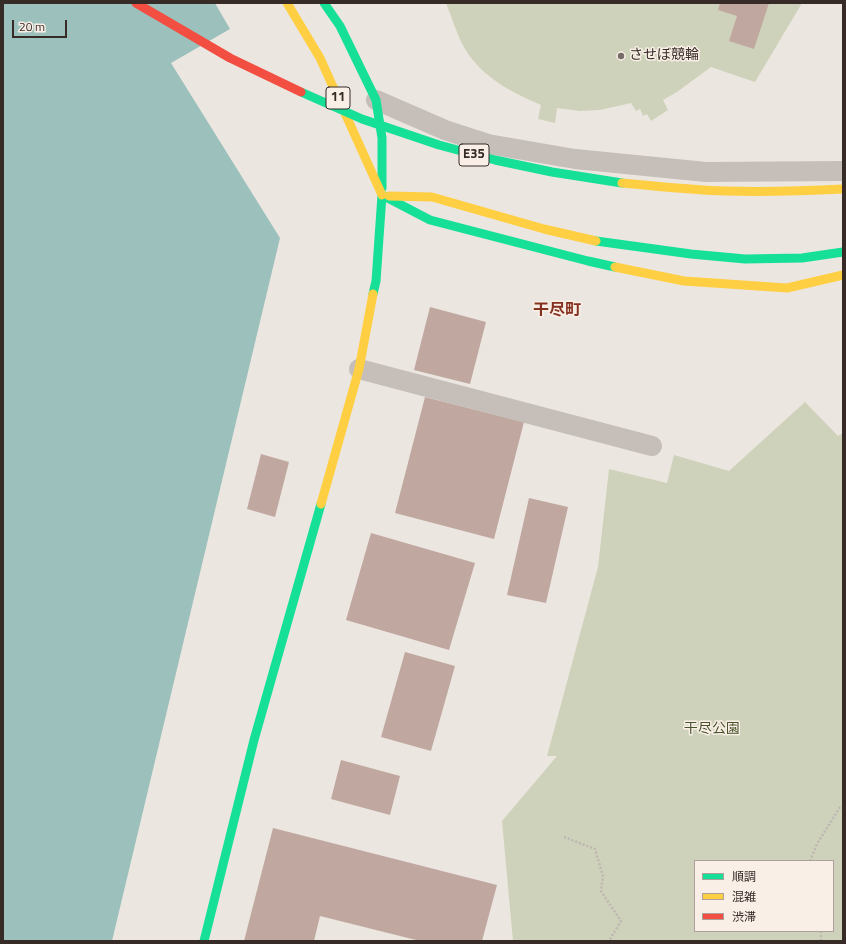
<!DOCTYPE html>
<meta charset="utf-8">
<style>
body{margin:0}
#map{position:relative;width:846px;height:944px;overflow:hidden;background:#ece6e0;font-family:"Titillium Web","Noto Sans JP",sans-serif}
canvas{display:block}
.frame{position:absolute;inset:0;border:4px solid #362b27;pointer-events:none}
.legend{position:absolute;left:694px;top:860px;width:140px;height:72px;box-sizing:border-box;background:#f9efe7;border:1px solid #aba19a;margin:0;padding:5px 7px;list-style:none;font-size:12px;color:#362b27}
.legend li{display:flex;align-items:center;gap:8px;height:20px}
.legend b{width:20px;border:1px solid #aba19a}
.scale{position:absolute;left:12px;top:20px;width:55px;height:18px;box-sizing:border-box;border:2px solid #362b27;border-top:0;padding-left:5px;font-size:12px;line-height:14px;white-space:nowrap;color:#362b27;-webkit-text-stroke:3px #f9efe7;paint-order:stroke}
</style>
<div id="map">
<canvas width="846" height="944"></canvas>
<div class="frame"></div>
<ul class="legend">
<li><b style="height:5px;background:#16e098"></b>順調</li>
<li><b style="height:5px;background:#ffcf43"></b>混雑</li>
<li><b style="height:5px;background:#f24e42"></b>渋滞</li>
</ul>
<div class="scale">20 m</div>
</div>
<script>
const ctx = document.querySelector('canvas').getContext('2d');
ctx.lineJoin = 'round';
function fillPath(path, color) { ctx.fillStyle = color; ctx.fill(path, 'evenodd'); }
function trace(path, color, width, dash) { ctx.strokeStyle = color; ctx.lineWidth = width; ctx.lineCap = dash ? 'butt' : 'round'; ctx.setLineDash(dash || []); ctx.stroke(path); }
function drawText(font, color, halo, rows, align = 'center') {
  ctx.font = font + ' "Titillium Web","Noto Sans JP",sans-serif'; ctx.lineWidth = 3; ctx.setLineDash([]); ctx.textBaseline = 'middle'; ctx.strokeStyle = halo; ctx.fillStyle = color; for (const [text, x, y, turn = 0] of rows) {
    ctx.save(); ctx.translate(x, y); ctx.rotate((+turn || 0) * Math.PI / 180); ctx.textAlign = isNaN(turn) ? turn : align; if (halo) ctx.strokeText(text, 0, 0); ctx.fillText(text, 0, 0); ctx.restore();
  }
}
const green = new Path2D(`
 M446 3H802L755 82 711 67 677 92 663 100 668 110 651 121 647 114 643 116 640 109 636 111 631 103 600 110 580 111 557 108 555 123 538 119 541 105C511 92 483 78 465 49 457 35 452 18 446 3Z
 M805 402 838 436 843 433V941H513L502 821 557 756H547L598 567 609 469 667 483 674 455 729 471ZM695 861H833V931H695Z`);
const water = new Path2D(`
 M3 3H215L230 29 171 63 280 238 112 941H3Z`);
const building = new Path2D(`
 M720 3H769L754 49 729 41 737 16 718 10Z
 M430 307 486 322 470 384 414 370Z
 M425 397 524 422 494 539 395 513Z
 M261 454 289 462 275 517 247 509Z
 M529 498 568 507 546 603 507 595Z
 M371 533 475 563 449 650 346 620Z
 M405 652 455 666 431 751 381 737Z
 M341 760 400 776 390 815 331 799Z
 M273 828 497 885 482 941H420L320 916 314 941H244Z`);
const path = new Path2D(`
 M564 837 595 849 603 876 601 891 621 921 609 941
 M810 861 817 844 840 807
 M821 931V941`);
const street = new Path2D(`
 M376 100 445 130 488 144 575 159 706 172 843 171
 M359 369 652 446`);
const fast = new Path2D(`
 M324 3 340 26 376 100 382 138V188
 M382 195 430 220 588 261 615 267
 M596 241 691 254 745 259 802 258 843 252
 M373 294 376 281 382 195
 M204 941 254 740 321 504`);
const slow = new Path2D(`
 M287 3 320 58 382 195
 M389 196 432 197 544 229 596 241
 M615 267 684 281 787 288 843 275
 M321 504 359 369 373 294`);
const fastBridge = new Path2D(`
 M301 92 362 119 439 145 495 160 552 172 622 183`);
const slowBridge = new Path2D(`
 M622 183C657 186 691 190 726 191 765 192 804 191 843 189`);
const jamBridge = new Path2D(`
 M136 3 230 58 301 92`);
const markers = [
 [621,56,4,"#766c68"]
];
const shields = [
 [338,98,24],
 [474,155,30]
];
const shieldNames = [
 ["11",338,98],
 ["E35",474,155]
];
const poiNames = [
 ["させぼ競輪",629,56]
];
const parkNames = [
 ["干尽公園",712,730]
];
const quarterNames = [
 ["干尽町",557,311]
];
fillPath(green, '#ced2ba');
fillPath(water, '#9cc0bc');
fillPath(building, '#c0a8a1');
trace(path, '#beb6b2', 2.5, [2, 2]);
trace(street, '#c5beb9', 20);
trace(fast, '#16e098', 9);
trace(slow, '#ffcf43', 9);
trace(fastBridge, '#16e098', 9);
trace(slowBridge, '#ffcf43', 9);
trace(jamBridge, '#f24e42', 9);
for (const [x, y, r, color] of markers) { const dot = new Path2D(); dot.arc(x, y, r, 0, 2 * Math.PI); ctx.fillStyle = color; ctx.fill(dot); trace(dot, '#f9efe7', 1.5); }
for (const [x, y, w] of shields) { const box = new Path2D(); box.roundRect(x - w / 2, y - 11, w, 22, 3); ctx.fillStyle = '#f9efe7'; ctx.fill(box); trace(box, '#362b27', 1); }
drawText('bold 13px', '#362b27', null, shieldNames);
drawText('14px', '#362b27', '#f9efe7', poiNames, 'left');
drawText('14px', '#48542b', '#f9efe7', parkNames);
drawText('bold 16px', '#853120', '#f9efe7', quarterNames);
</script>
